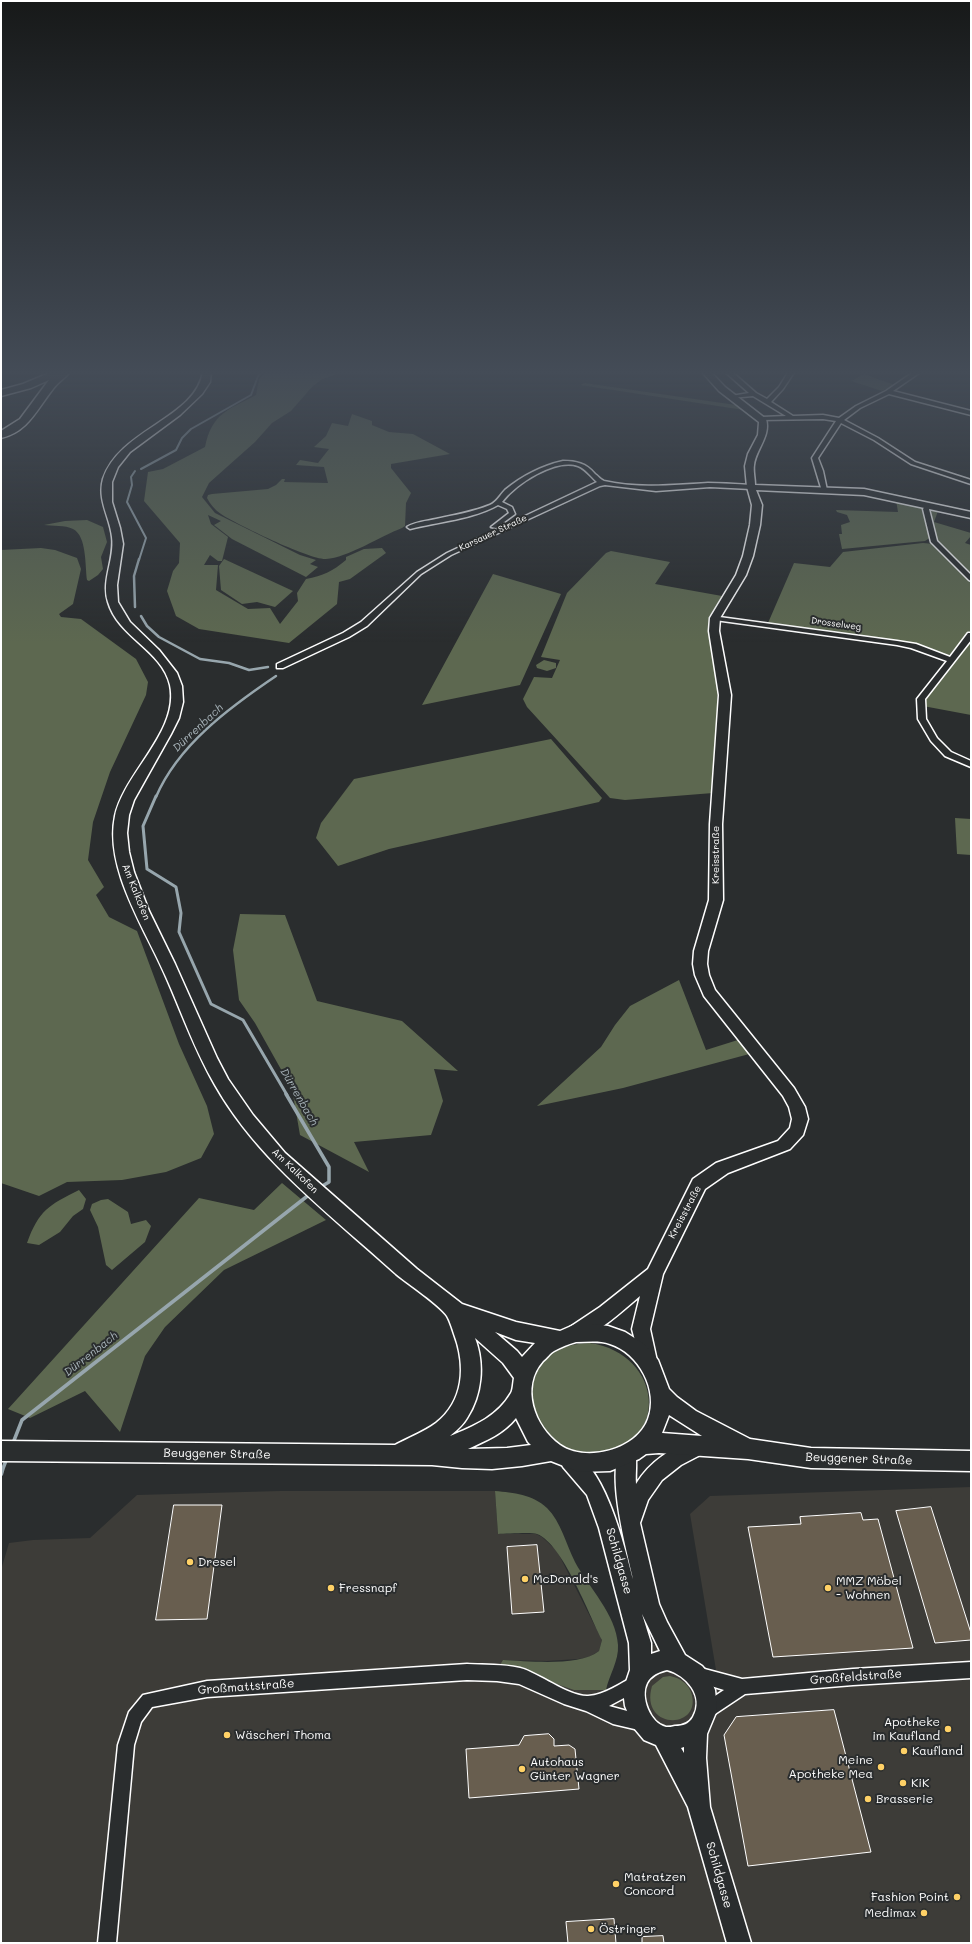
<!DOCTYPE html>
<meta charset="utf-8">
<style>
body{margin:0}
#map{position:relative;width:972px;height:1944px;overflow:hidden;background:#2a2d2e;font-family:Mali,sans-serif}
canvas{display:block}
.frame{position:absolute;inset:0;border:2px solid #fff;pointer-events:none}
</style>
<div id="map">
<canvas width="972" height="1944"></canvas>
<div class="frame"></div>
</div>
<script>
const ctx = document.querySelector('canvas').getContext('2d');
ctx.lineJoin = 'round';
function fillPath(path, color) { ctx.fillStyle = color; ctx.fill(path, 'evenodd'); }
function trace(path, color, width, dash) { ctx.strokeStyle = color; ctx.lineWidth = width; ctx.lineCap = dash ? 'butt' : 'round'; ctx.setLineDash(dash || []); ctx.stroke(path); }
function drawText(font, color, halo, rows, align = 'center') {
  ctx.font = font + ' Mali,sans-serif'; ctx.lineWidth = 4; ctx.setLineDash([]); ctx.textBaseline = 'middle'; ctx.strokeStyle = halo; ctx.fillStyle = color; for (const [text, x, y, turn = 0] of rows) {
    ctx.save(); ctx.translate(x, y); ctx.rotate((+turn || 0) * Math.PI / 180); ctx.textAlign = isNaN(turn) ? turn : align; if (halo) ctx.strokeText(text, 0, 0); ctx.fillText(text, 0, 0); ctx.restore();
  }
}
const built = new Path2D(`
 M971 1487V1943H1V1570L9 1543 33 1540 90 1538 137 1495 280 1491H495L498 1534H536L542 1537 557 1551 602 1640 599 1651 589 1657 578 1659 547 1661 503 1660 536 1674 606 1690 622 1685 651 1645H676L686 1656 705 1669 716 1670 690 1514 710 1496Z`);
const green = new Path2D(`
 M266 371H344L321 380 312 387 291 411 272 423 255 442 209 483 202 497 215 513 300 555 316 560 310 564 318 567 306 577 232 539 214 525 221 521 208 515 211 524 228 537 222 561H218L210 555 204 565H218L216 590 248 609 270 608 280 624 298 601 297 593 306 579C323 576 333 571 346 560V557L364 549 382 548 386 553 350 579 339 582 337 604 289 643 199 629 176 616 167 591 173 571 179 563 180 543 144 501 148 472 163 469 205 447C212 413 228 410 256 395L259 379Z
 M864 374 895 385 882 391 851 381Z
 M585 383 736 405 744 410 580 385Z
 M352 414 372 421V425L389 432 413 434 450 454 391 464V468L411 493 406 503 405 526 402 528C381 536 347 558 326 559 310 560 236 524 221 514 215 510 210 504 207 498L208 495 212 494 268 489 276 485 282 479H285L284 482 328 483 324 467 296 465 300 460 318 463 329 449 314 447 326 436 332 423 348 426Z
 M896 500 924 508 931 537 925 541 842 549 839 534H842L841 525 850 522 847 515 837 512 836 510 898 512Z
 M928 509 938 511 934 522 971 533V536L965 543 971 545V578L938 543 934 537Z
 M87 520 103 527 107 542 101 557 103 569 98 575 89 581 87 580C85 566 87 536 73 529 65 525 53 526 44 525L65 521Z
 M923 543 934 544 971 582V632L954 654 943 656 912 644 876 638 768 623 794 563 830 567 843 552Z
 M41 548 55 550 77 558 81 569 73 604 59 614 61 617 81 619 136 659 148 682 146 695 110 772 93 822 88 860 104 887 96 895 109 917 137 931 179 1044 207 1106 214 1134 201 1158 166 1172 122 1180 67 1182 39 1196 1 1183V550Z
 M611 551 670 562 655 584 722 596 711 615 713 659 718 687 713 793 625 800 610 798 527 707 523 699 534 677 552 678 560 660 541 657 567 593 606 553Z
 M224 559 293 591 275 607 257 602 242 604 221 590 219 566Z
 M493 574 561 594 520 685 422 705Z
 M971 639V715L923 706 924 699Z
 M544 660 556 663V668L547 671 537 668 536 665Z
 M551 739 602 798 599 802 389 849 338 866 316 838 321 823 354 779Z
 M955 818 971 819V855L957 854Z
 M240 914 285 915 317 1001 402 1021 458 1071 434 1069 443 1101 431 1135 354 1142 369 1172 300 1135 292 1089 255 1023 239 1000 233 950Z
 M679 980 706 1050 741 1039 753 1053 623 1088 537 1106 601 1047 615 1025 630 1006Z
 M282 1183 326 1220 224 1270 165 1327 145 1356 120 1432 85 1391 30 1418 8 1409 199 1198 254 1210Z
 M79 1190 86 1199 83 1209 73 1216 60 1232 39 1245 27 1243C39 1210 49 1205 79 1190Z
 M108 1199 128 1212 131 1224 146 1220 151 1226 145 1242 112 1270 106 1265 98 1227 90 1210 92 1204 101 1200Z
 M590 1343C664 1354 671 1447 596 1454 524 1460 498 1344 590 1343Z
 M495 1491C514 1493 532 1494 547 1508 561 1522 566 1544 575 1562 589 1588 616 1614 618 1645 619 1661 609 1675 606 1690H574L548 1681 522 1670 500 1665 503 1660C528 1661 579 1667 599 1651L602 1640C589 1615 563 1544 537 1534 531 1532 506 1534 498 1534Z
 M670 1676C680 1678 687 1683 691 1692 704 1730 639 1731 652 1686L663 1677Z`);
const streamFar4 = new Path2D(`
 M141 469 176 450 182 438 191 429 251 395 258 376 263 371
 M135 471 131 477 132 485 127 502 146 538 139 560`);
const streamFar3 = new Path2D(`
 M135 607 134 576 139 559
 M141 616 147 626 159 637 200 659 229 663 249 670 268 667
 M156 797C178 745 230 707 276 676`);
const streamFar2 = new Path2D(`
 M156 796 143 826 147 869 176 887 181 913 179 932 211 1004 243 1020 287 1095`);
const streamFar1 = new Path2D(`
 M286 1094 329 1167V1182L319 1188
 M13 1443 22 1420 310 1194
 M2 1471 7 1458`);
const stream = new Path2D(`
 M1 1474 2 1470`);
const building = new Path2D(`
 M174 1505H222L207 1619 156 1620Z
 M931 1507 971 1633V1640L935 1643 896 1511Z
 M861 1513 863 1520 878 1519 913 1648 773 1657 748 1527 801 1524 800 1517Z
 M537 1545 544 1612 512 1614 507 1547Z
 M834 1710 871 1852 748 1866 724 1735 736 1717Z
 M549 1734 554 1739V1746L569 1745 575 1749 579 1789 469 1798 466 1749 519 1745 524 1736Z
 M614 1919 616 1943H568L566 1922Z
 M663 1936 664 1943H642V1937Z`);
const street = new Path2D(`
 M724 371H731L756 393 767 399 779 387 789 371H795L783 389 771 402 793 416 823 415 839 418 856 406 886 391 915 371H922L893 391 971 411V415L889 394 860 408 844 420 878 438 915 462 971 480V484L911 464 874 440 841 423 818 458 823 471 827 490 822 491 812 458 836 421 823 419 760 420V418L762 417 786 416 753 396 731 398V396L749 393Z
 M563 461C576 461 586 463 595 474 598 476 601 480 604 481 640 489 672 485 708 483 722 483 737 484 751 485L754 487 751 489 710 487 656 491 605 485 600 486 451 555 421 574 367 626 349 637 283 668H277V664L343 633 361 622 417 572 447 553 597 482C591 477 586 469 578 466 555 458 516 484 502 502L512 507 515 514 496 528 491 527 509 513 507 509 498 505C474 519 437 522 410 529L407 527C414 522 427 521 436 519 454 515 473 512 490 505 497 502 500 495 505 490 522 476 541 466 563 461Z
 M926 505 931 506 929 509 937 541 971 575V581L969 580 931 542 923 509Z
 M712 616 897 641 916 644 950 657 968 633H971V640L925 699 926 719 937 738 951 752 971 761V767L945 756 931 741 918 719 917 699 947 661 911 648 897 645 715 620H712Z
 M971 1662V1678L853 1685 745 1694 706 1720 700 1718 698 1712 700 1706 724 1690 692 1680 689 1675 692 1670 697 1667 742 1679 853 1669Z
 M467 1664C484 1665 503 1664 520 1668 539 1673 569 1697 588 1696 605 1695 620 1683 634 1677L639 1680 642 1685 639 1690 609 1706 649 1717 651 1723 649 1729 643 1731 613 1724 586 1711 564 1704 519 1684 497 1681 467 1680 207 1697 152 1707 141 1722 134 1745 116 1943H98L118 1745 129 1712 143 1695 207 1681Z`);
const secondary = new Path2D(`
 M701 371H710L725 387 766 419C771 436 756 449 754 465 753 471 755 478 755 485L864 489 971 512V518L864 495 756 490 762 505 760 525 753 556 746 575 720 618 719 631 731 695 722 824 723 900 708 951 707 964 709 975 715 990 794 1088 805 1107 808 1119 803 1135 790 1149 728 1173 705 1189 663 1274 650 1329 657 1361 654 1367 648 1369 642 1367 632 1329 640 1296C621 1312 600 1332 576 1341L570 1339 567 1333 570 1327 600 1307 648 1269 693 1179 716 1163 778 1141 790 1128 792 1119 789 1107 783 1096 704 996 695 975 693 964 694 951 709 900 710 824 719 695 709 631 710 618 736 575 743 556 750 525 752 505 747 487 745 466 748 454 758 435 759 422 719 391Z
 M697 1438 704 1441 707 1447 704 1453 681 1465 662 1480 648 1500 640 1523 659 1604 667 1622 685 1655 702 1666 708 1673 715 1690 717 1710 707 1734 706 1758 710 1807 751 1943H727L688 1807 656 1745 644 1740 634 1728 625 1706 623 1691 630 1670 629 1643 599 1528 587 1495 563 1467 560 1460 563 1453 570 1451C605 1465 624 1545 633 1579 626 1547 607 1478 620 1448L627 1446 634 1448C638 1459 635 1472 636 1484 651 1460 672 1448 697 1438ZM642 1614 660 1651 651 1654V1643ZM667 1670C686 1675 705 1696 693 1717 689 1724 683 1726 675 1726 672 1727 669 1727 666 1727 650 1723 640 1697 647 1683 651 1675 659 1672 667 1670ZM684 1747V1753L681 1748Z`);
const primary = new Path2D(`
 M203 371H211L210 382 202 394 180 415 130 452 118 467 112 482V502L120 528 123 544 117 585 118 602 130 622 159 650 177 673 182 686 183 702 179 718 171 734 134 800 129 815 127 833 129 852 134 872 149 911 175 964 217 1058 228 1079 253 1115 285 1153 417 1269 462 1304 516 1322 560 1331 576 1324H592L608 1326 625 1332 644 1344 658 1360 669 1389 677 1397 696 1411 750 1439 811 1448 971 1451V1471L811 1468 748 1459 659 1453 646 1454 639 1459 610 1471 579 1472 551 1461 522 1466 492 1469 462 1468 432 1465 1 1461V1441L395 1445C408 1438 424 1432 436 1423 464 1401 466 1366 454 1334 452 1328 450 1321 447 1316 440 1305 408 1284 396 1274 332 1216 258 1161 215 1085 195 1051 182 1013 166 977 146 930 104 869 115 816 124 773 180 731 170 685 162 650 118 637 108 602 101 580 115 559 112 537 110 517 97 500 103 479 119 429 197 418 203 371ZM495 1332 516 1340 535 1343 522 1357 517 1351ZM475 1338 503 1363 514 1378C513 1383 513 1390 511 1393 497 1417 474 1426 450 1436 456 1431 463 1425 467 1418 482 1395 485 1364 475 1338ZM576 1342C587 1342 599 1340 610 1344 639 1353 659 1391 648 1419 637 1450 586 1463 560 1445 534 1426 520 1387 543 1361 547 1358 550 1353 554 1351 561 1347 569 1344 576 1342ZM669 1415 702 1436 662 1433ZM516 1418 528 1442 531 1445 507 1448 468 1449C487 1440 503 1434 516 1418Z`);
const highway = new Path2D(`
 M54 371H71C65 378 58 382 53 389 37 409 28 432 1 438V431L20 419 49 380 31 388 1 396V390L23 384Z`);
const markers = [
 [190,1562,4,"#ffd166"],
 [525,1579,4,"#ffd166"],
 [331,1588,4,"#ffd166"],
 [828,1588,4,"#ffd166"],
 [948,1729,4,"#ffd166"],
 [227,1735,4,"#ffd166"],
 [904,1751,4,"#ffd166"],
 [881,1767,4,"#ffd166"],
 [522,1769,4,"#ffd166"],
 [903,1783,4,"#ffd166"],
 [868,1799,4,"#ffd166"],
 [616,1884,4,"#ffd166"],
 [957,1897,4,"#ffd166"],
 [924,1913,4,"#ffd166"],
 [591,1929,4,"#ffd166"]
];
const farStreetnames = [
 ["Karsauer Straße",493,533,-25],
 ["Drosselweg",836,624,8]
];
const streetNames = [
 ["Kreisstraße",716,855,-90],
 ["Am Kalkofen",136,892,68],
 ["Am Kalkofen",295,1171,44],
 ["Kreisstraße",685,1212,-62]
];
const waterNames = [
 ["Dürrenbach",198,728,-43],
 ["Dürrenbach",299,1097,60],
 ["Dürrenbach",91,1354,-38]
];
const nearStreetnames = [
 ["Beuggener Straße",217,1454,1],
 ["Beuggener Straße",859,1459,2],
 ["Schildgasse",619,1561,74],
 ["Großfeldstraße",856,1677,-4],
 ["Großmattstraße",246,1687,-4],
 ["Schildgasse",719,1875,74]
];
const nearPoinames = [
 ["Dresel",198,1562],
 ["McDonald's",533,1579],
 ["MMZ Möbel",836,1581],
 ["- Wohnen",836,1595],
 ["Fressnapf",339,1588],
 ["Apotheke",940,1722,"right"],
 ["im Kaufland",940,1736,"right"],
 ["Wäscheri Thoma",235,1735],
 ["Kaufland",912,1751],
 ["Meine",873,1760,"right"],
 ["Apotheke Mea",873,1774,"right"],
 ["Autohaus",530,1762],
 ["Günter Wagner",530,1776],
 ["KiK",911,1783],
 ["Brasserie",876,1799],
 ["Matratzen",624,1877],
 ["Concord",624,1891],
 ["Fashion Point",949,1897,"right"],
 ["Medimax",916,1913,"right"],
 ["Östringer",599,1929]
];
fillPath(built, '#3d3c38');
fillPath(green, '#5d6850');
trace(streamFar4, '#97a6ad', 2);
trace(streamFar3, '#97a6ad', 2.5);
trace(streamFar2, '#97a6ad', 3);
trace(streamFar1, '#97a6ad', 3.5);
trace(stream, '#97a6ad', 4.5);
fillPath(building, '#685e4f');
trace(building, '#fff', 1);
trace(street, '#fff', 3);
trace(secondary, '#fff', 3);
trace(primary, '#fff', 3);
trace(highway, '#fff', 3);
fillPath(street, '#2a2d2e');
fillPath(secondary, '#2a2d2e');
fillPath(primary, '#2a2d2e');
fillPath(highway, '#2a2d2e');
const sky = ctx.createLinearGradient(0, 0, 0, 643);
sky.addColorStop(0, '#171919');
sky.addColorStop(0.58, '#444c57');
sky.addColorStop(1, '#444c5700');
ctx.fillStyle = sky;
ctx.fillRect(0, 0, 972, 643);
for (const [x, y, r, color] of markers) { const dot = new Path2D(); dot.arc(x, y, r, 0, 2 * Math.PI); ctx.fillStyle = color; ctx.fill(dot); trace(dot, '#2a2d2e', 1.5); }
drawText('9px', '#fff', '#2a2d2e', farStreetnames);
drawText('10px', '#fff', '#2a2d2e', streetNames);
drawText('italic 11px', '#a8b4ba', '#2a2d2e', waterNames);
drawText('12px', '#fff', '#2a2d2e', nearStreetnames);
drawText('12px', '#fff', '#2a2d2e', nearPoinames, 'left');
</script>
